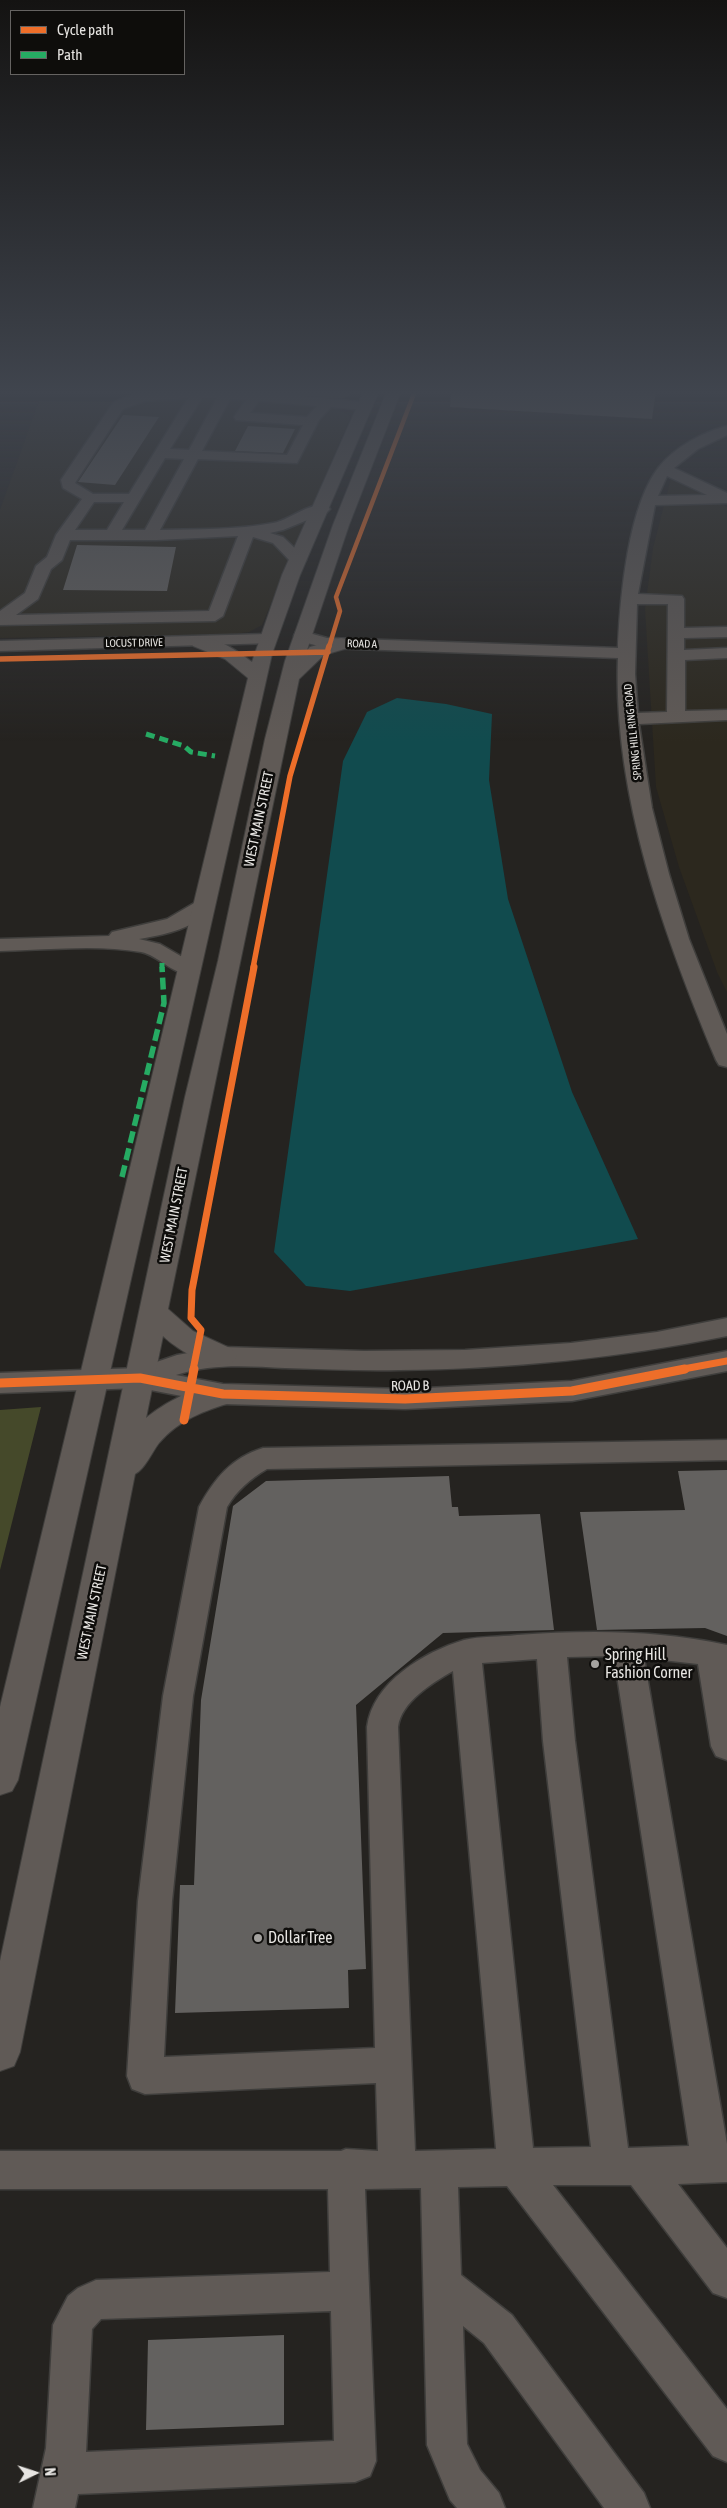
<!DOCTYPE html>
<style>
body{margin:0}
#map{position:relative;width:727px;height:2508px;overflow:hidden;background:#252320;font-family:"Asap Condensed",sans-serif}
canvas{display:block}
.legend{position:absolute;left:10px;top:10px;width:175px;height:65px;box-sizing:border-box;background:#0e0d0b;border:1px solid #656361;margin:0;padding:6px 9px;list-style:none;font-size:15px;color:#e7e5e2}
.legend li{display:flex;align-items:center;gap:10px;height:25px}
.legend b{width:25px;border:1px solid #656361}
.north{position:absolute;left:10px;top:2448px;width:50px;height:50px;-webkit-text-stroke:4px #0e0d0b;paint-order:stroke;rotate:86deg;font-size:14px;font-weight:700;line-height:20px;text-align:center;color:#e7e5e2}
.north::after{content:'';display:block;margin:auto;width:18px;height:22px;background:#e7e5e2;clip-path:polygon(50% 0,100% 100%,50% 72%,0 100%)}
</style>
<div id="map">
<canvas width="727" height="2508"></canvas>
<ul class="legend">
<li><b style="height:6px;background:#ee6e29"></b>Cycle path</li>
<li><b style="height:6px;background:#26ab63"></b>Path</li>
</ul>
<div class="north">N</div>
</div>
<script>
const ctx = document.querySelector('canvas').getContext('2d');
ctx.lineJoin = 'round';
function fillPath(path, color) { ctx.fillStyle = color; ctx.fill(path, 'evenodd'); }
function trace(path, color, width, dash) { ctx.strokeStyle = color; ctx.lineWidth = width; ctx.lineCap = dash ? 'butt' : 'round'; ctx.setLineDash(dash || []); ctx.stroke(path); }
function drawText(font, color, halo, rows, align = 'center') {
  ctx.font = font + ' "Asap Condensed",sans-serif'; ctx.lineWidth = 5; ctx.setLineDash([]); ctx.textBaseline = 'middle'; ctx.strokeStyle = halo; ctx.fillStyle = color; for (const [text, x, y, turn = 0] of rows) {
    ctx.save(); ctx.translate(x, y); ctx.rotate((+turn || 0) * Math.PI / 180); ctx.textAlign = isNaN(turn) ? turn : align; if (halo) ctx.strokeText(text, 0, 0); ctx.fillText(text, 0, 0); ctx.restore();
  }
}
const built = new Path2D(`
 M199 391 343 399 338 410 351 416 262 625 249 632 235 634 0 638V510L39 401 117 402Z
 M671 478 727 507V992L717 972 679 867 656 787 645 609 653 548Z`);
const green = new Path2D(`
 M227 391H355L347 397 333 399Z
 M41 1407 0 1570V1410Z`);
const water = new Path2D(`
 M397 698 446 704 492 714 489 780 508 899 572 1092 638 1239 350 1291 306 1286 274 1252 343 761 367 712Z`);
const building = new Path2D(`
 M451 391H656L652 419 450 407Z
 M123 415 159 417 115 485 78 482Z
 M248 426 295 429 283 453 235 451Z
 M77 545 176 547 167 591 63 590Z
 M727 1470V1636L705 1628 597 1630 580 1512 685 1510 678 1471Z
 M449 1476 452 1507H458L459 1516 540 1514 554 1630 443 1633 356 1705 366 1969 348 1970 349 2008 175 2013 180 1885H194L201 1700 233 1506 266 1481Z
 M284 2335V2425L146 2430 148 2340Z`);
const minor = new Path2D(`
 M172 391 256 392 371 403 373 406 366 410 331 407 319 420 297 463 198 459 160 530C197 529 236 530 273 523 290 520 310 501 327 506L330 509 327 512 283 530 270 533 283 537 304 557 306 560 304 563H292L273 543 253 537 223 616 215 621 0 625V611L25 593 36 566 47 557 56 535 82 499 63 488 61 480 113 403C131 393 152 393 172 391ZM188 398 129 494H93L75 483 123 409 145 401ZM202 398H217L189 450 170 449ZM230 399 246 400 234 417 236 420 303 425 287 455 202 451ZM259 401 317 406 307 417 250 413ZM165 458 184 459 145 530H122ZM94 502H124L107 530H75ZM238 536 209 611 16 615 38 599 51 569 62 560 70 540H157Z
 M727 426V435L698 449 674 468 727 493V503L655 505 638 594 682 596 684 599V628L727 627V637L684 638V650L727 648V658L685 660V711L727 710V720L639 724 652 808 669 874 689 939 727 1034V1067L719 1065 716 1060C664 935 613 795 618 658L326 648 296 640 294 636 296 632 302 631 327 638 618 648C620 598 628 506 659 467 675 447 703 432 727 426ZM667 476 707 495 658 496ZM637 604H668L667 712 638 713 635 674Z
 M268 634 274 635 276 639 274 643 0 651V641Z
 M203 900 210 902 213 906C198 928 164 935 139 939L160 944 196 965 200 969 196 973C175 979 161 956 141 952 96 944 46 950 0 951V939L109 936 112 932 167 919 196 902Z
 M727 1318V1336C618 1358 510 1369 399 1370 361 1371 323 1369 285 1368 249 1366 212 1363 176 1375L223 1384 405 1389 572 1381 727 1351V1371L572 1401 405 1409 223 1404 140 1388 0 1393V1373L139 1368 177 1355 222 1347 364 1351 465 1350 571 1343 657 1332Z
 M727 1440V1460L267 1469C250 1479 237 1490 227 1507L193 1696 172 1901 164 2057 375 2048 367 1727C373 1682 424 1652 464 1640 480 1636 500 1637 517 1635 588 1630 658 1630 727 1645V1760L716 1756 711 1746 698 1664 644 1658 727 2144V2182L678 2184 727 2248V2298L713 2293 631 2185H553L727 2409V2462L713 2456 507 2186 458 2187 461 2275 512 2315 644 2493 650 2508H604L484 2343 463 2326 467 2444 480 2470 499 2493 505 2508H457L450 2500 427 2445 421 2188 365 2189 376 2461 370 2476 355 2482 78 2494 75 2508H33L46 2448 53 2325 68 2296 78 2288 96 2280 330 2272 328 2189H0V2151H341L346 2149 378 2151 376 2083 145 2094 132 2089 127 2076 138 1901 163 1696 199 1507C214 1479 231 1458 263 1448ZM614 1656 689 2146 628 2148 575 1741 567 1657ZM537 1659 543 1741 591 2147 533 2148 482 1663ZM453 1671 496 2149 415 2151 398 1727C401 1702 432 1683 453 1671ZM331 2311 334 2441 86 2452 92 2329 101 2319Z`);
const major = new Path2D(`
 M364 391H379L300 575 272 654 18 1780 12 1791 0 1795V1707L248 678 225 659 193 646 191 642 193 638C212 633 238 651 252 662L282 575Z
 M387 391H401L349 525 307 650 310 647 341 638 348 640 350 644 348 648 324 655 299 679 168 1309 193 1331 232 1349 237 1356 232 1363C211 1370 179 1351 163 1336L146 1418C166 1401 208 1379 233 1386L238 1394 233 1402C204 1411 180 1419 159 1443 152 1452 145 1469 135 1474L20 2052 14 2066 0 2071V1961L185 1097 218 961 265 739 285 661 333 525Z`);
const quietFar1 = new Path2D(`
 M146 734 184 746 191 752 215 756
 M162 963V968`);
const quiet = new Path2D(`
 M122 1177 164 1003 162 967`);
const cyclewayFar3 = new Path2D(`
 M329 647 340 611 336 597 415 391`);
const cyclewayFar2 = new Path2D(`
 M0 659 328 652
 M253 968 290 776 329 646`);
const cyclewayFar1 = new Path2D(`
 M193 1370 201 1330 191 1318 192 1290 254 967
 M678 1370 727 1361`);
const cycleway = new Path2D(`
 M0 1383 140 1378 223 1394 405 1399 572 1391 685 1369
 M184 1420 194 1369`);
const markers = [
 [595,1664,5,"#a3a19e"],
 [258,1938,5,"#a3a19e"]
];
const farStreetnames = [
 ["LOCUST DRIVE",134,643,-1],
 ["ROAD A",362,644,2],
 ["SPRING HILL RING ROAD",633,732,-96]
];
const streetNames = [
 ["WEST MAIN STREET",259,819,-78],
 ["WEST MAIN STREET",174,1215,-79],
 ["ROAD B",410,1386,-1],
 ["WEST MAIN STREET",92,1612,-78]
];
const nearPoinames = [
 ["Spring Hill",605,1655],
 ["Fashion Corner",605,1673],
 ["Dollar Tree",268,1938]
];
fillPath(built, '#2c281e');
fillPath(green, '#45492a');
fillPath(water, '#114b4e');
fillPath(building, '#63615f');
trace(minor, '#3f3e3c', 3);
trace(major, '#3f3e3c', 2);
fillPath(minor, '#605a56');
fillPath(major, '#605a56');
trace(quietFar1, '#26ab63', 5, [9, 5]);
trace(quiet, '#26ab63', 5.5, [12, 5.5]);
trace(cyclewayFar3, '#ee6e29', 4.5);
trace(cyclewayFar2, '#ee6e29', 5.5);
trace(cyclewayFar1, '#ee6e29', 7);
trace(cycleway, '#ee6e29', 9);
const sky = ctx.createLinearGradient(0, 0, 0, 742);
sky.addColorStop(0, '#141312');
sky.addColorStop(0.53, '#40454e');
sky.addColorStop(1, '#40454e00');
ctx.fillStyle = sky;
ctx.fillRect(0, 0, 727, 742);
for (const [x, y, r, color] of markers) { const dot = new Path2D(); dot.arc(x, y, r, 0, 2 * Math.PI); ctx.fillStyle = color; ctx.fill(dot); trace(dot, '#0e0d0b', 2); }
drawText('11px', '#e7e5e2', '#0e0d0b', farStreetnames);
drawText('14px', '#e7e5e2', '#0e0d0b', streetNames);
drawText('16px', '#e7e5e2', '#0e0d0b', nearPoinames, 'left');
</script>
